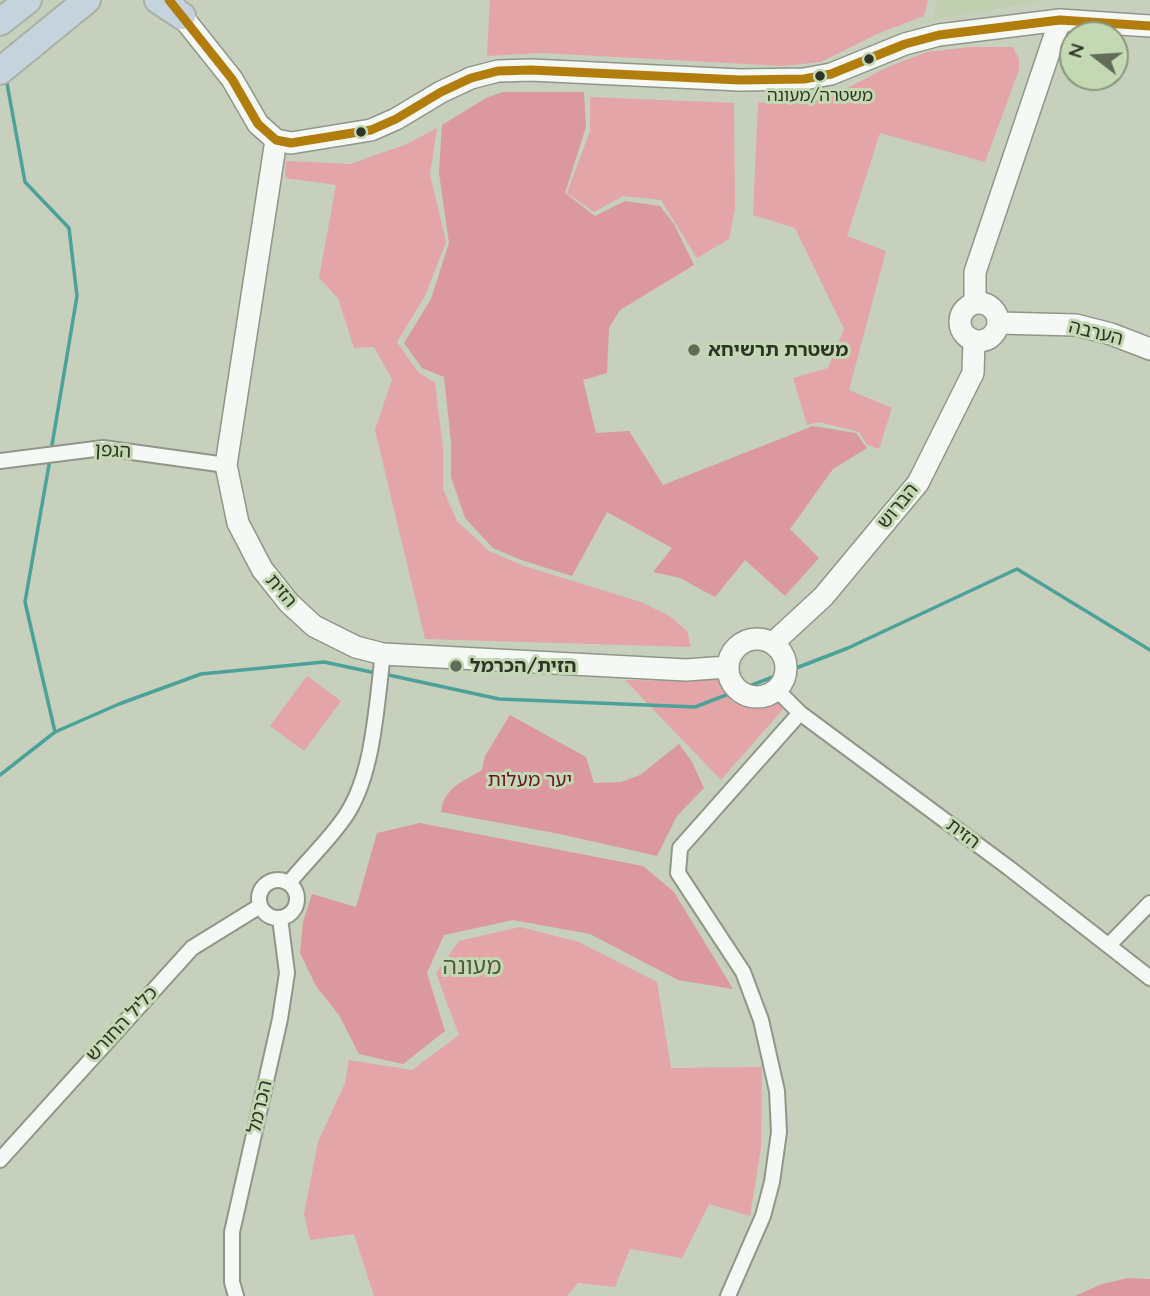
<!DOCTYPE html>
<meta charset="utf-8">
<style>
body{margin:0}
#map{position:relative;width:1150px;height:1296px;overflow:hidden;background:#c6d0bc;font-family:Quicksand,sans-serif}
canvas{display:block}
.north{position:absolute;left:1059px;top:21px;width:70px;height:70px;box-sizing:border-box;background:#c5d8b4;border:2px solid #89977c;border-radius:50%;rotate:287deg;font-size:19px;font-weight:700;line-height:28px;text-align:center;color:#2e3527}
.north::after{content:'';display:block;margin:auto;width:24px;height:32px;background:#636b5b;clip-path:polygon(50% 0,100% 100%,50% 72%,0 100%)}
</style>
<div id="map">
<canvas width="1150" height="1296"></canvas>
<div class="north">N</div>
</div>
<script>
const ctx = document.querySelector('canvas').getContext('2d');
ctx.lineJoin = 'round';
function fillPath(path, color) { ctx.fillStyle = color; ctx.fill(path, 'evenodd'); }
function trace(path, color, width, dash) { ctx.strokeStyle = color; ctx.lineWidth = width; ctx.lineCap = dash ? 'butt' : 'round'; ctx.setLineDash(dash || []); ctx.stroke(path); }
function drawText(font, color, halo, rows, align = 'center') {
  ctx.font = font + ' Quicksand,"Noto Sans Hebrew",sans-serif'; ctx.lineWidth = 6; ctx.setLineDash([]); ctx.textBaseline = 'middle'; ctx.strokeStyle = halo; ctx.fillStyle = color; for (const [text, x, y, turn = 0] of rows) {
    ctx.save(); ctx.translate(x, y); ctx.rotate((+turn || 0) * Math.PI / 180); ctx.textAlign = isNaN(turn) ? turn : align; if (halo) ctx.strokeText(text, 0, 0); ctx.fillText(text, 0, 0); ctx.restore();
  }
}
const built = new Path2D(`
 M937 0H1043L933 20Z`);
const green = new Path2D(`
 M490 0H928L924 16 877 34 821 62 783 66 542 53 487 56Z
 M969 47H1013L1019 59V70L985 162 880 133 847 236 886 251 849 390 892 408 879 449 867 445 859 432 819 422 807 425 793 378 828 368 844 329 795 228 753 215 758 103 826 99 888 67 927 52Z
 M590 97 734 103 735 209 729 239 697 258 661 200 623 196 594 212 567 193 590 131Z
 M437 128 430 174 446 242 425 296 397 342 418 372 435 383 443 449V489L457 521 489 551 524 566 641 602 671 617 687 631 691 647 425 639 375 430 392 379 374 347 354 348 338 298 319 278 336 185 285 178 286 161 350 164 407 144Z
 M307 676 341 701 304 751 270 726Z
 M720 677 732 702 753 707 774 700 785 707 721 780 625 680 695 681Z
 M520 927 579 942 657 982 671 1068 762 1067 761 1148 750 1216 709 1204 682 1258 630 1249 615 1287 578 1283 567 1296H374L354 1234 310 1240 304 1214 318 1142 345 1083 349 1060 412 1070 459 1035 436 973 459 941Z`);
const forest = new Path2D(`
 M503 92H584L586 127 565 193 595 216 625 201 660 206 674 224 694 265 620 310 609 328 607 373 583 380 596 433 629 431 663 485 813 426 856 433 867 448 833 469 790 529 819 558 785 596 745 560 715 597 680 578 653 572 672 548 607 512 572 576 521 560 493 548 465 518 451 477V442L444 377 422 368 404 343 431 299 449 243 439 173 442 125 486 98Z
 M510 715 586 757 594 783 621 782 640 775 679 744 691 760 704 788 677 816 657 856 560 834 441 812C444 788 462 782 482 770L485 756Z
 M420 823 643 866 674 892 733 989 678 980 590 934 513 920 444 935 427 973 445 1031 403 1064 359 1054 339 1015 316 986 300 953 303 922 312 894 356 907 377 833Z
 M1128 1278 1150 1279V1296H1075L1102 1284Z`);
const stream = new Path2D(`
 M6 78 25 182 69 228 77 296 51 451
 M50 459 25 602 55 732
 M384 674 499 699 695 707 848 648 1017 569 1150 650
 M0 775 55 732 119 704 201 674 324 662 376 673`);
const street = new Path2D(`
 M0 461 103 448 226 465
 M777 690 800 713 1009 868 1150 978
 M259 899a19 19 0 1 1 38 0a19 19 0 1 1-38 0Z
 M289 883C306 862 326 843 342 821 374 779 376 706 383 654
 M1109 945 1150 903
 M0 1160 192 948 260 906
 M236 1296 232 1282V1232L280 1019 287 973 280 918
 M728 1296 763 1216 772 1182 779 1132 777 1091 761 1020 743 972 678 873 680 848 800 713`);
const secondary = new Path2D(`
 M173 5 232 79 258 124 276 140 291 143 371 130 396 119 441 92 471 78 498 71 531 70 740 80 804 79 831 74 905 44 939 35 1060 20 1150 26
 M276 140 226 465 238 523 262 569 289 603 314 626 356 647 383 654 686 670 727 667
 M960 322a19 19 0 1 1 38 0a19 19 0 1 1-38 0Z
 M975 303V272L1060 20
 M999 323 1076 325 1111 334 1150 349
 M728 668a29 29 0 1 1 58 0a29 29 0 1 1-58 0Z
 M773 643 823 597 918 483 973 373 974 341`);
const highway = new Path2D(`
 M158 0 182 16
 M0 22 28 0
 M0 71 87 0`);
const bus1 = new Path2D(`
 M169 0 232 79 258 124 276 140 291 143 371 130 396 119 441 92 471 78 498 71 531 70 740 80 804 79 831 74 905 44 939 35 1060 20 1150 26`);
const markers = [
 [869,59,6,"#2e3527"],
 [820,76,6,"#2e3527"],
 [361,132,6,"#2e3527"],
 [694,350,7,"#636b5b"],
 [456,666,7,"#636b5b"]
];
const busNames = [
 ["משטרה/מעונה",820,96]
];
const streetNames = [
 ["הערבה",1096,333,14],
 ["הגפן",113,451,3],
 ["הברוש",898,506,-51],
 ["הזית",281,591,50],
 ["הזית",963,834,37],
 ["כליל החורש",122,1024,-47],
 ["הכרמל",260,1107,-77]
];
const poiNames = [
 ["משטרת תרשיחא",708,350],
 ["הזית/הכרמל",470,666]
];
const parkNames = [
 ["יער מעלות",530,780]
];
const quarterNames = [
 ["מעונה",472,967]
];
fillPath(built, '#bfcfaf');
fillPath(green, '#e4a5a8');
fillPath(forest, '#db989e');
trace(stream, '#4ca299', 3.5);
trace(street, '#8f9788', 18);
trace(secondary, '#8f9788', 24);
trace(highway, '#aab0a5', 30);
trace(street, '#f6f8f5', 14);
trace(secondary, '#f6f8f5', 21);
trace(highway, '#c4d3dc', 26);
trace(bus1, '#b17e0e', 9);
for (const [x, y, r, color] of markers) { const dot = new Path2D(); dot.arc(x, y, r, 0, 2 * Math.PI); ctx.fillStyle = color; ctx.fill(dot); trace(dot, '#c5d8b4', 2.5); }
drawText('17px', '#2e3527', '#c5d8b4', busNames);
drawText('19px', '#2e3527', '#c5d8b4', streetNames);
drawText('bold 19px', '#2e3527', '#c5d8b4', poiNames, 'left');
drawText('19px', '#66152b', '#c5d8b4', parkNames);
drawText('23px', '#4d5d3e', '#c5d8b4', quarterNames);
</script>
